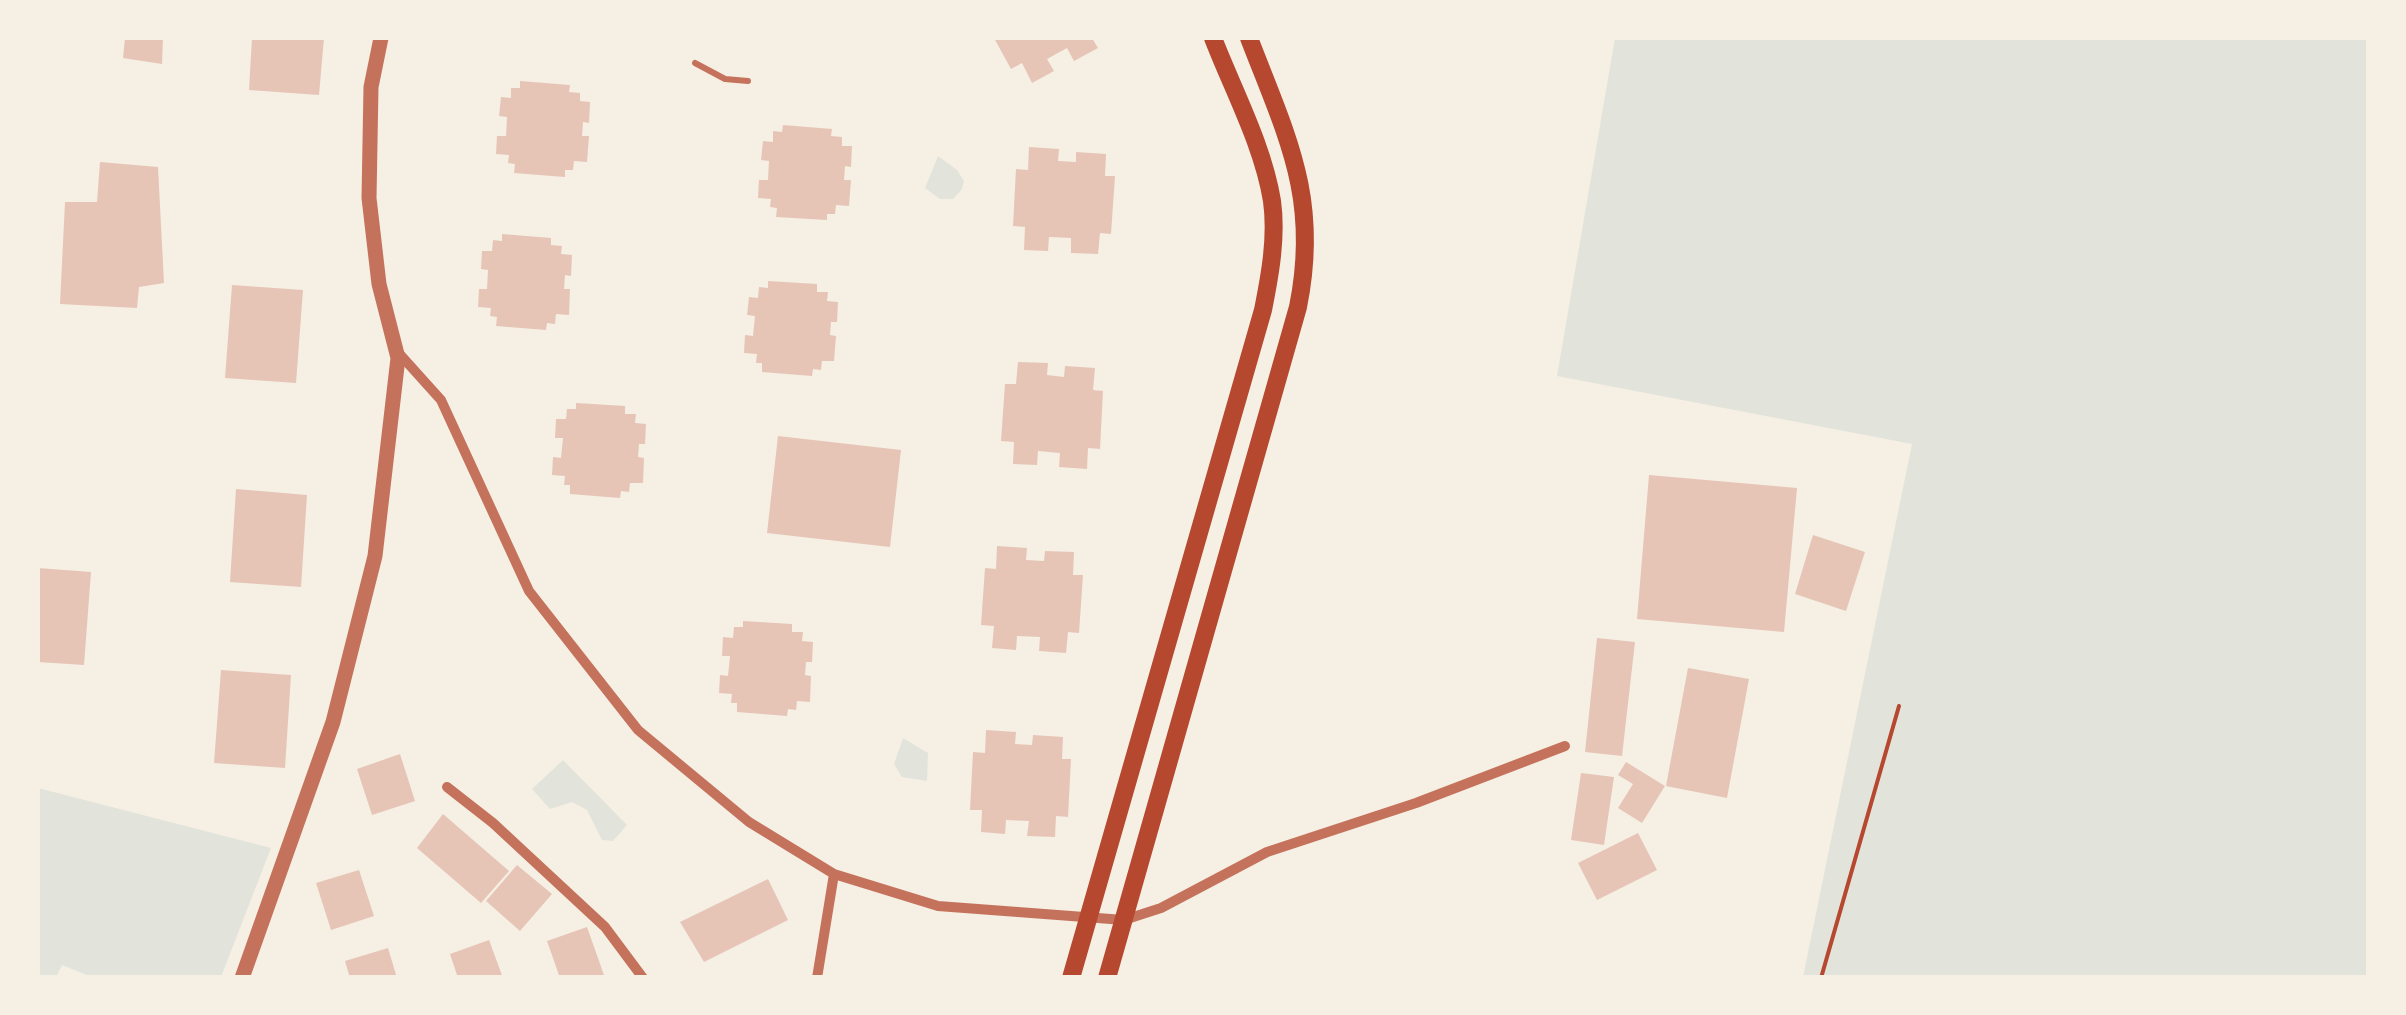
<!DOCTYPE html>
<style>
body{margin:0}
#map{position:relative;width:2406px;height:1015px;overflow:hidden;background:#f6efe4;font-family:Helvetica,sans-serif}
canvas{display:block}
.frame{position:absolute;inset:0;border:40px solid #f6efe4;pointer-events:none}
</style>
<div id="map">
<canvas width="2406" height="1015"></canvas>
<div class="frame"></div>
</div>
<script>
const ctx = document.querySelector('canvas').getContext('2d');
ctx.lineJoin = 'round';
function fillPath(path, color) { ctx.fillStyle = color; ctx.fill(path, 'evenodd'); }
function trace(path, color, width, dash) { ctx.strokeStyle = color; ctx.lineWidth = width; ctx.lineCap = dash ? 'butt' : 'round'; ctx.setLineDash(dash || []); ctx.stroke(path); }
const green = new Path2D(`
 M1615 38H2368V977H1803L1912 444 1557 376Z
 M938 156 957 170 964 181 962 189 953 199H940L925 188Z
 M903 738 928 753 927 781 902 777 894 764Z
 M563 760 627 825 613 841 602 840 587 810 572 802 550 809 532 789Z
 M38 788 271 848 221 977H92L62 965 56 977H38Z`);
const building = new Path2D(`
 M125 38H163L162 64 123 58Z
 M252 38H324L319 95 249 90Z
 M994 38H1092L1098 48 1074 61 1067 48 1047 59 1054 71 1032 83 1022 63 1011 69Z
 M520 81 570 85 569 92 580 93V101L590 102 589 123 583 122 582 136H589L587 162 574 161 573 170H565V177L514 173 515 164 508 163 509 155 496 154 497 136H506L507 117 499 116 501 97 511 98V88H520Z
 M783 125 832 129 831 136 842 137V146H852L851 167 845 166 844 180H851L849 206 836 205 835 214H827V220L776 217 777 208 770 207 771 199 758 198 759 180H768L769 161 761 160 763 141 773 142V131L782 132Z
 M1029 147 1059 149 1058 161 1076 162V152L1106 154 1105 176H1115L1111 234 1100 233 1098 254 1071 253V238L1049 237 1048 251 1024 250 1025 227 1013 226 1016 169 1028 170Z
 M100 162 158 167 164 283 139 287 137 308 60 304 65 202H97Z
 M502 234 551 238V245L562 246 561 254 572 255 571 276 565 275 564 289H570L569 315 556 314 555 324 547 323 546 330 496 326 497 317 490 316 491 308 478 307 479 289H487L488 270 481 269 482 251H492L493 240 502 241Z
 M768 281 817 284V292H828L827 301 838 302 837 322H831L830 335 836 336 834 361H822L821 370 813 369 812 376 762 372V363H756L757 354 744 353 745 335 753 336 755 316 747 315 749 297 758 298 759 287 768 288Z
 M232 285 303 290 296 383 225 378Z
 M1018 362 1048 363 1047 375 1064 377 1065 366 1095 368 1093 390 1103 391 1100 449 1088 448 1087 469 1059 467 1060 453 1038 451 1037 465 1013 464 1014 442 1001 441 1005 384H1016Z
 M576 403 625 406V414H636L635 423 646 424 645 444H639L638 457 644 458 643 483H630L629 492 621 491 620 498 570 494V485H564L565 476 552 475 553 457 561 458 563 438H555L556 419H566L567 409H576Z
 M778 436 901 450 890 547 767 533Z
 M1649 475 1797 488 1784 632 1637 619Z
 M236 489 307 495 301 587 230 582Z
 M1813 535 1865 552 1846 611 1795 594Z
 M997 546 1027 548 1026 560 1044 561 1045 551 1074 552 1073 575H1083L1079 633 1068 632 1066 653 1039 651 1040 637 1017 636 1016 650 992 648 994 626 981 625 985 568 996 569Z
 M38 568 91 572 84 665 38 662Z
 M743 621 792 624V632H803L802 641 813 642 812 662H806L805 675 811 676 810 702 797 701 796 710 788 709 787 716 737 712V703H731L732 694 719 693 720 675 728 676 730 656H722L723 637 733 638 734 627H743Z
 M1597 638 1635 642 1622 756 1585 752Z
 M1688 668 1749 679 1727 798 1666 786Z
 M221 670 291 675 285 768 214 763Z
 M986 730 1016 732 1015 744 1032 745 1033 735 1063 737 1062 759H1071L1068 817 1056 816 1055 837 1027 836 1029 821 1006 820 1005 834 981 832 982 810H970L973 752 985 753Z
 M400 754 415 801 372 815 357 769Z
 M1626 762 1665 786 1642 823 1618 808 1633 784 1618 775Z
 M1581 773 1614 777 1604 845 1571 840Z
 M443 814 509 871 481 903 417 848Z
 M1638 833 1657 870 1597 900 1578 863Z
 M517 865 552 894 520 931 486 901Z
 M359 870 374 916 331 930 316 883Z
 M768 879 788 920 704 962 680 922Z
 M587 927 605 978H560L547 941Z
 M489 940 503 978H458L450 954Z
 M388 948 397 978H350L345 961Z`);
const path = new Path2D(`
 M1821 978 1899 706`);
const service = new Path2D(`
 M695 63 725 79 748 81`);
const minor = new Path2D(`
 M396 350 441 400 529 591 638 730 749 822 834 874 938 906 1124 920 1161 908 1267 852 1416 803 1565 746
 M447 787 493 823 605 927 643 978
 M817 978 834 874`);
const tertiary = new Path2D(`
 M242 978 333 722 375 556 398 358 379 284 369 198 371 87 381 38`);
const secondary = new Path2D(`
 M1071 978 1263 310C1270 275 1277 237 1272 201 1263 145 1233 90 1213 38
 M1107 978 1298 307C1320 198 1287 137 1249 38`);
fillPath(green, '#e2e4dc');
fillPath(building, '#e6c5b7');
trace(path, '#b5482f', 4);
trace(service, '#c5725c', 6);
trace(minor, '#c5725c', 10);
trace(tertiary, '#c5725c', 15);
trace(secondary, '#b5482f', 18);
</script>
